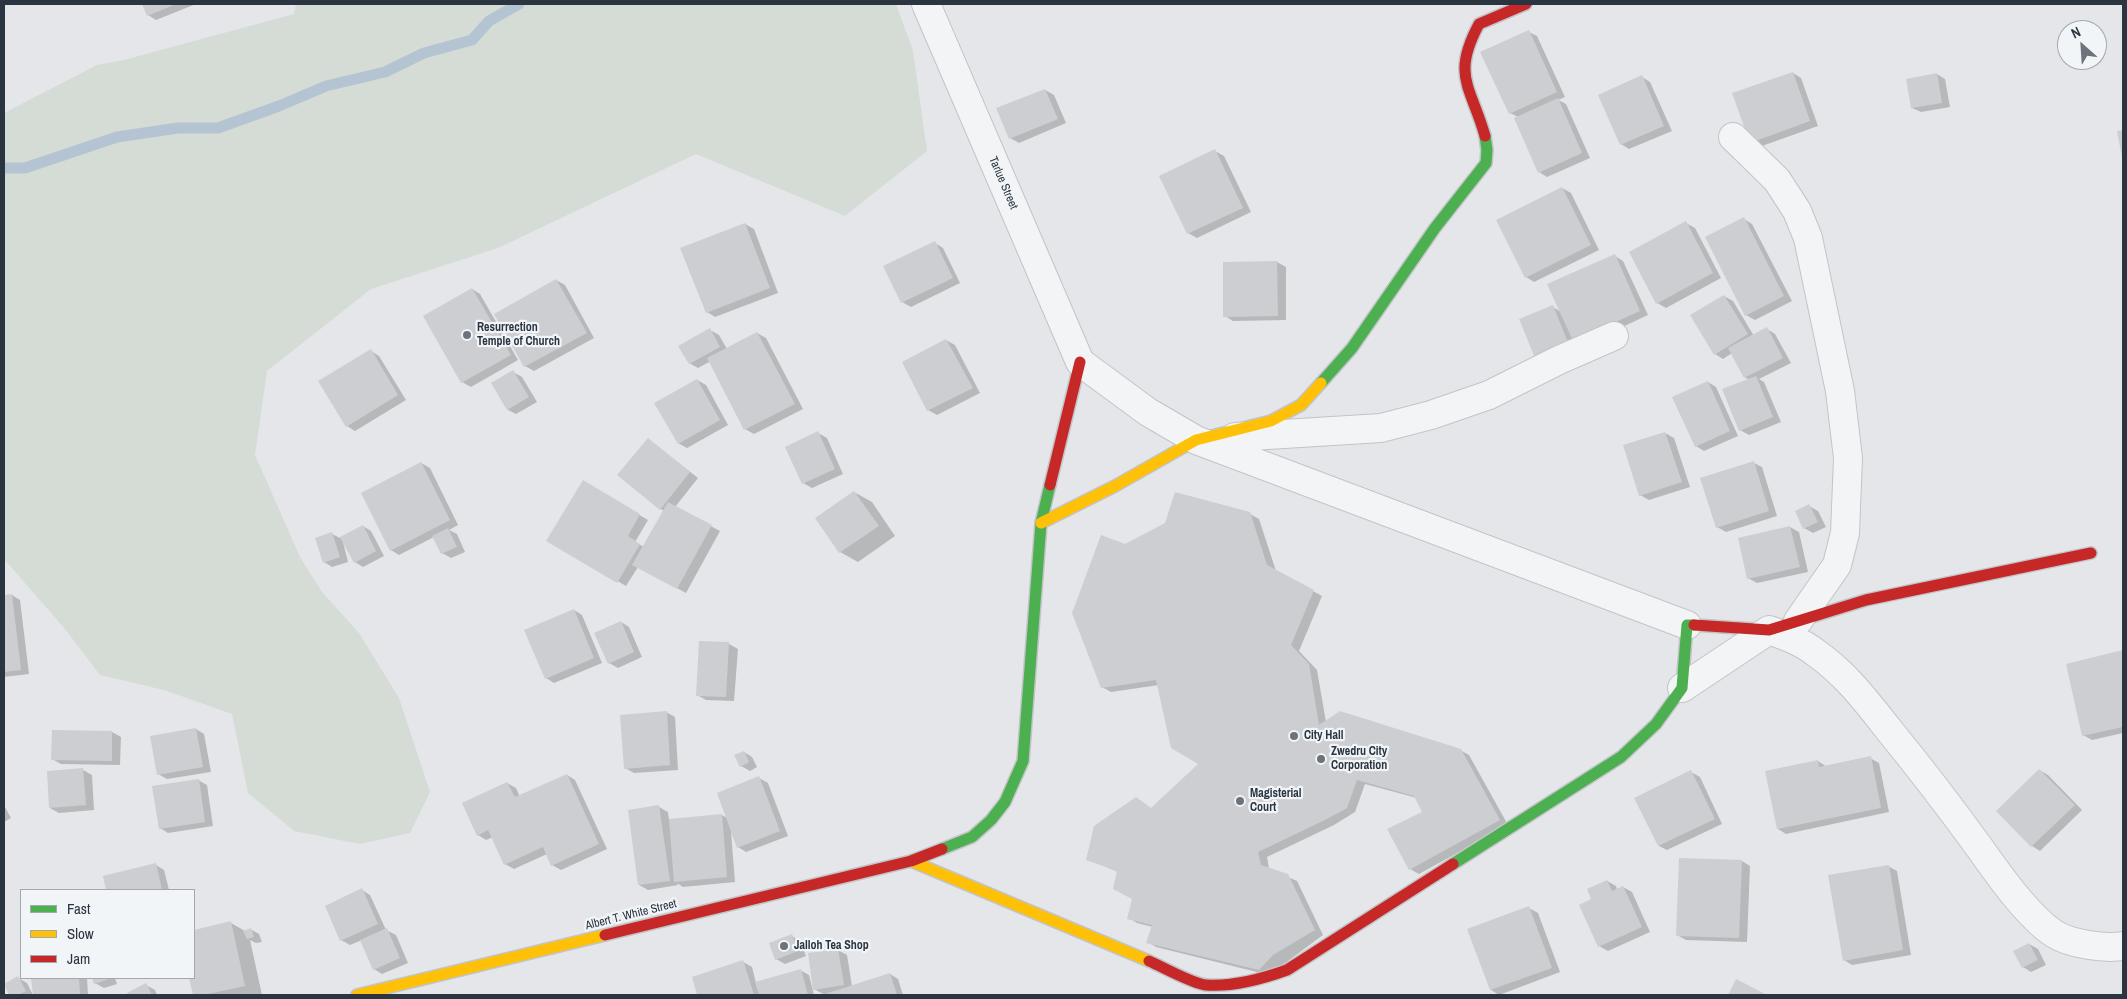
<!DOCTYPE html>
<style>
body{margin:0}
#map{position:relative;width:2127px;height:999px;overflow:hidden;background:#e4e6e9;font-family:"Archivo Narrow",sans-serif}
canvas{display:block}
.frame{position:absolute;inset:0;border:5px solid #2b3542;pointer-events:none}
.legend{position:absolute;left:20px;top:889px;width:175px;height:90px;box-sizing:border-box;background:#f2f5f8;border:1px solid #a2a8af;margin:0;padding:6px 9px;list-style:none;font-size:15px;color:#2b3542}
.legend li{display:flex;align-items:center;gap:10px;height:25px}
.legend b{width:25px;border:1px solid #a2a8af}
.north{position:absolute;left:2057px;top:20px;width:50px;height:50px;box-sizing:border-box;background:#f2f5f8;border:1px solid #a2a8af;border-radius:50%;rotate:334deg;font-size:14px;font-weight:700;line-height:20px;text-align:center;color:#2b3542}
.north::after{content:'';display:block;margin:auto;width:18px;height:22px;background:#6c737c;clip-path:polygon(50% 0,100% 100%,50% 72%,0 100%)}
</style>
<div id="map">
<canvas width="2127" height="999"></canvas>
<div class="frame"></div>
<ul class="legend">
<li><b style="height:6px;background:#4caf50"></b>Fast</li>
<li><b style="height:6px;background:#ffc107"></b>Slow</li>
<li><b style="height:6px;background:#c62828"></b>Jam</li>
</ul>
<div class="north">N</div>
</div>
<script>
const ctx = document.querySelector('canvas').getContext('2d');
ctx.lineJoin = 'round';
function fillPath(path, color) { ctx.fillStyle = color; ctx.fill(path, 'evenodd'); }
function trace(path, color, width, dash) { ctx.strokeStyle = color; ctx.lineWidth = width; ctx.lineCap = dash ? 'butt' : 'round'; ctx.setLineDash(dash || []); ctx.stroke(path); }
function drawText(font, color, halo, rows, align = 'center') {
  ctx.font = font + ' "Archivo Narrow",sans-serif'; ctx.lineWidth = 4.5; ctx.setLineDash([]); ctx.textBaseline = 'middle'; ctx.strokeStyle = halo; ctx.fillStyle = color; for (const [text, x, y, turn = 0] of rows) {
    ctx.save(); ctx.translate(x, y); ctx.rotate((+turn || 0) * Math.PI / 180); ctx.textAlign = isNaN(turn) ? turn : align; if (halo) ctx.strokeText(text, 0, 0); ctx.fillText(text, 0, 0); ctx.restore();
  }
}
const green = new Path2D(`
 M296 4H896L913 51 927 151 845 216 696 154 498 248 371 289 267 371 255 455 300 557 322 592 359 633 399 698 430 792 410 833 360 844 294 831 248 793 232 714 164 690 100 675 65 629 4 559V113L97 65 124 60 294 14Z`);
const shadow = new Path2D(`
 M143 4H196L156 20 148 15Z
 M1529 32 1537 36 1565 97 1558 100 1566 104 1590 158 1547 177 1539 172 1518 117 1510 113Z
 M1793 73 1801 78 1818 126 1759 147 1751 142Z
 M1937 74 1945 79 1950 107 1921 112 1912 108Z
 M1642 77 1650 82 1672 131 1629 149 1621 144Z
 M1045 90 1054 95 1066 123 1019 143 1010 138Z
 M1215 151 1224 156 1251 212 1197 238 1188 233Z
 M1562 188 1571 193 1599 250 1534 282 1526 277Z
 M1744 219 1752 224 1792 301 1755 320 1746 315Z
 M1686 223 1695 228 1721 278 1666 308 1657 303Z
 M745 224 754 229 778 293 715 317 707 312Z
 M935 243 943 248 960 283 911 307 902 302 885 267Z
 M1615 256 1623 261 1648 315 1545 363 1553 307 1561 312Z
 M1277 262 1286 267V320L1233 321 1225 316 1224 263Z
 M556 280 565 285 594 338 534 371 525 366Z
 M472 289 480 294 518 360 471 387 462 382Z
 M1724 296 1733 301 1754 336 1767 329 1775 334 1791 363 1759 379 1764 382 1781 422 1749 435 1740 430 1749 380 1745 377 1732 353 1723 359 1715 354Z
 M710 330 719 335 727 349 757 333 766 338 803 409 754 434 745 429 711 361 698 368 689 363Z
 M946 340 955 345 980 393 937 415 928 410 903 362Z
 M371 351 379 356 406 400 355 431 347 426Z
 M513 372 522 377 537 402 516 414 508 410 493 384Z
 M697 380 706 385 728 425 687 448 678 443Z
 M1708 382 1716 387 1738 436 1704 451 1696 446Z
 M818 433 827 438 843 474 812 488 803 483Z
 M1665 433 1674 438 1690 487 1649 500 1640 495Z
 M648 439 698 478 675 507 720 531 686 593 638 567 626 586 548 540 583 482 648 520 635 542 644 547 664 511 661 509Z
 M421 463 430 468 458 525 449 530 457 534 465 552 451 558 442 553 434 537 399 555 391 550Z
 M1754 463 1762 467 1777 516 1726 532 1717 527Z
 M854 492 872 502 895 536 858 562 840 552 817 518Z
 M1809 506 1818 511 1826 527 1813 533 1804 528Z
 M1250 514 1259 519 1276 571 1322 596 1299 651 1317 670 1326 722 1460 750 1469 755 1508 825 1419 874 1410 869 1423 812 1417 798 1365 784 1355 812 1334 825 1267 857 1269 869 1297 881 1323 935 1269 975 1156 947 1148 942 1153 927 1137 923 1129 918 1133 899 1118 872 1087 859 1136 798 1152 809 1200 764 1159 685 1111 692 1102 687 1125 546Z
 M363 526 371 531 384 556 363 567 355 562 342 538 348 562 332 567 324 562 332 534 340 538Z
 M1790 527 1799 532 1808 572 1757 583 1748 578Z
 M12 595 20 600 29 674 4 677V596Z
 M574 610 582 615 602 663 554 683 546 678Z
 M621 622 629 627 642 657 618 668 609 663Z
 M700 642 729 644 738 649 734 701 706 700 697 695Z
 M2123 652V733L2092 740 2083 735 2067 665Z
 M666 712 675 717 678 770 634 773 625 768Z
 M196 729 204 734 211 772 167 779 158 774Z
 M112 732 121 737 120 765 61 764 52 759Z
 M744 752 752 757 757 767 750 771 741 766Z
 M1870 758 1879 763 1889 812 1786 834 1778 829 1818 761 1827 767Z
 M83 770 92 775 94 810 59 813 50 808Z
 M2039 770 2048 775 2082 810 2040 851 2032 846Z
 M1691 772 1700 777 1722 824 1667 850 1659 846Z
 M567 775 575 780 607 849 561 870 552 865 547 854 514 869 505 864 493 837 486 840 478 835 507 783 516 788 520 797Z
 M759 778 768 783 788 836 746 852 738 847 731 832 735 882 683 887 677 883 678 885 648 890 639 885 659 807 668 812 669 820 722 815 727 818Z
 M198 780 207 785 213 826 168 833 160 828Z
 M4 805 11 818 4 822Z
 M1742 861 1750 866 1747 942 1686 940 1677 935Z
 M156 865 164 870 169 890H107L104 877Z
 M1888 866 1897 871 1911 955 1852 965 1844 960Z
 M1607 881 1616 886 1617 890 1623 887 1632 892 1650 932 1608 951 1599 946 1593 900Z
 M362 890 370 895 386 930 396 935 408 963 382 974 374 969 362 940 350 945 341 940Z
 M1529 908 1538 913 1560 972 1499 995 1491 990Z
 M231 923 245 931 250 929 259 934 262 942 256 943 250 940 262 995H194L190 978H194V931Z
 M792 936 800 941 806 956 785 964 776 959Z
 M2029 944 2038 949 2046 965 2031 972 2023 967Z
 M838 950 847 955 852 986 890 974 898 979 903 995H825L814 989 809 954Z
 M743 962 752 967 756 983 800 970 809 975 814 995H699L693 977Z
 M18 978 27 983 33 995H10L5 985Z
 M32 978H87L88 995H34Z
 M94 978H115L117 984 104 988 95 983Z
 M146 985 155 990 157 995H129L128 993Z`);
const stream = new Path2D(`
 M4 168H25L117 137 178 128H218L279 106 326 86 385 72 424 53 472 40 489 21 519 4`);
const building = new Path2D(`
 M142 4H176L147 16Z
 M1529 30 1557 92 1509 114 1480 52Z
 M1793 72 1810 121 1750 143 1732 93Z
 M1937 73 1942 103 1911 108 1906 79Z
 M1642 75 1664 126 1620 145 1598 95Z
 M1045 89 1058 119 1009 139 996 108Z
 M1558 98 1582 153 1538 173 1514 118Z
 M2123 130V157H2122L2117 131Z
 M1215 149 1243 208 1187 234 1159 176Z
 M1562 187 1591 245 1525 278 1496 220Z
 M1744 217 1784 296 1745 316 1705 237Z
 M1686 221 1713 273 1656 304 1629 252Z
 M745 223 770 288 706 313 680 248Z
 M935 241 953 278 901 303 883 266Z
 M1615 254 1640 311 1573 341 1547 284Z
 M1277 261 1278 316 1223 317V262Z
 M556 279 587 333 524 367 494 314Z
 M472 288 511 355 461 383 423 316Z
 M1724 295 1748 334 1714 355 1690 315Z
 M1553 305 1569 345 1535 358 1519 319Z
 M1767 327 1783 358 1744 378 1728 348Z
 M710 328 720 347 689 364 678 346Z
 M757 332 795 404 744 430 707 358Z
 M946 339 973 388 927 411 902 362Z
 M371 349 398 395 346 427 318 381Z
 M513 370 529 397 507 410 491 383Z
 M1756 376 1773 417 1739 431 1722 389Z
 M697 379 720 420 678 444 654 403Z
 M1708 381 1730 431 1695 447 1672 397Z
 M818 431 835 469 802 484 785 447Z
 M1665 432 1682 482 1639 496 1623 445Z
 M648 438 690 472 660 510 617 475Z
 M1754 461 1769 511 1716 528 1700 478Z
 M421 462 450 520 390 551 361 493Z
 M583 480 640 514 628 536 640 544 617 583 546 541Z
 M854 491 879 526 839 553 815 518Z
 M1175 492 1250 512 1267 565 1314 590 1291 645 1309 664 1319 725 1340 711 1461 749 1500 820 1409 870 1387 829 1422 812 1414 796 1357 780 1347 808 1325 820 1258 852 1261 865 1288 874 1315 930 1273 955 1259 970 1146 943 1152 925 1127 919 1132 899 1113 889 1117 871 1086 860 1094 826 1136 797 1151 808 1198 764 1171 748 1156 680 1101 688 1072 613 1101 535 1125 544 1165 523Z
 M668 502 712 525 677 589 632 565Z
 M1809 504 1818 522 1803 529 1795 511Z
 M363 525 376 551 354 563 340 537Z
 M1790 526 1800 567 1747 579 1738 538Z
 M448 528 457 547 441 554 432 536Z
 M332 532 340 557 323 563 315 538Z
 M12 594 21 670 4 672V595Z
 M574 609 594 658 545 679 524 630Z
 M621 621 634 652 608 664 594 633Z
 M699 641 729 642 726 697 696 696Z
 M2123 650V727L2082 736 2066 664Z
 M667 711 670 765 624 769 620 715Z
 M196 728 203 767 157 775 150 736Z
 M52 730 112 731V761L51 760Z
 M744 751 749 762 740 767 734 755Z
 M1871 756 1881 808 1777 829 1765 771 1818 760 1819 767Z
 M83 768 86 805 49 808 47 771Z
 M2039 769 2075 805 2031 847 1996 811Z
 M1691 770 1715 819 1658 846 1634 798Z
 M567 774 599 844 551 866 543 847 504 865 488 830 477 836 462 803 507 782 515 797Z
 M759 776 780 831 737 848 717 793Z
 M199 779 205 822 159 829 152 786Z
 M659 805 670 881 638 885 628 810Z
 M722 814 727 877 674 882 669 819Z
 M1679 858 1742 860 1739 938 1676 936Z
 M156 863 162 890H106L103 876Z
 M1889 865 1903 950 1843 961 1828 875Z
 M1607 880 1612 891 1623 886 1642 927 1598 947 1579 905 1591 899 1587 889Z
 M362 888 378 924 340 941 325 906Z
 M1529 906 1552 968 1490 990 1467 929Z
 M231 921 245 986 203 995H193L189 978H194V930Z
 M251 928 254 937 247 939 243 931Z
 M387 928 400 958 373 970 360 940Z
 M792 934 798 951 775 960 769 943Z
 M2029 943 2038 960 2022 968 2013 951Z
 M838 949 844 985 813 990 808 953Z
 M743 960 754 995H697L692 977Z
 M801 969 808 995H759L755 982Z
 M890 973 897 995H822Z
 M18 976 26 991 18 995H9L4 984Z
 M31 978H79L80 995H33Z
 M92 978H112L94 984Z
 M1736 979 1767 995H1728Z
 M146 983 152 995H128L127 993Z`);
const street = new Path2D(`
 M926 4 1080 362 1148 412 1196 440 1687 625
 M1733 137 1777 180 1797 211 1808 238 1840 391 1848 458 1845 533 1837 565 1798 621
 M1235 437 1381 428 1431 415 1489 395 1559 360 1614 336
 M1682 688 1769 630C1786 636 1802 642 1816 653 1846 674 1867 702 1889 730 1920 768 1950 807 1979 847 1998 874 2027 915 2053 933 2069 944 2105 949 2123 946`);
const fast = new Path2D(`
 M1321 383 1352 348 1435 228 1486 163 1487 150 1485 136
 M942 849 972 837 991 820 1005 802 1023 761 1041 523 1050 485
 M1453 864 1621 757 1656 724 1682 688 1687 625H1694`);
const slow = new Path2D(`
 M1041 523 1115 486 1196 440 1271 421 1301 405 1321 383
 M911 861 1149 961
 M357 995 605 935`);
const jam = new Path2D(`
 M1485 136C1471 86 1451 76 1479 24L1526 4
 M1050 485 1080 362
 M1694 625 1769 630 1866 600 2091 553
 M605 935 911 861 942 849
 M1149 961C1163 967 1193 984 1206 985 1233 987 1262 979 1287 970L1453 864`);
const markers = [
 [467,335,5,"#6c737c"],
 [1294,736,5,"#6c737c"],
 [1321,759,5,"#6c737c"],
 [1240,801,5,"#6c737c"],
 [784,946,5,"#6c737c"]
];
const streetNames = [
 ["Tarlue Street",1003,183,67],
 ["Albert T. White Street",631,915,-14]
];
const poiNames = [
 ["Resurrection",477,328],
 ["Temple of Church",477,342],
 ["City Hall",1304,736],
 ["Zwedru City",1331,752],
 ["Corporation",1331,766],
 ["Magisterial",1250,794],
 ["Court",1250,808],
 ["Jalloh Tea Shop",794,946]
];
fillPath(green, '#d5dcd5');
fillPath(shadow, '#0003');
trace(stream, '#b4c4d3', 11);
fillPath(building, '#ccced1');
trace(street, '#c2c4c7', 30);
trace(fast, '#c2c4c7', 14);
trace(slow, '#c2c4c7', 14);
trace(jam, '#c2c4c7', 14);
trace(street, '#f3f4f6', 28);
trace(fast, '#4caf50', 11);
trace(slow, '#ffc107', 11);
trace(jam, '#c62828', 11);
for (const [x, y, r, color] of markers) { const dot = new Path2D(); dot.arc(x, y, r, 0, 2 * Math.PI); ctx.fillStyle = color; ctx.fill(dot); trace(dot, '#f2f5f8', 2); }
drawText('12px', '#2b3542', '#f2f5f8', streetNames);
drawText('bold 12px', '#2b3542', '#f2f5f8', poiNames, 'left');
</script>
